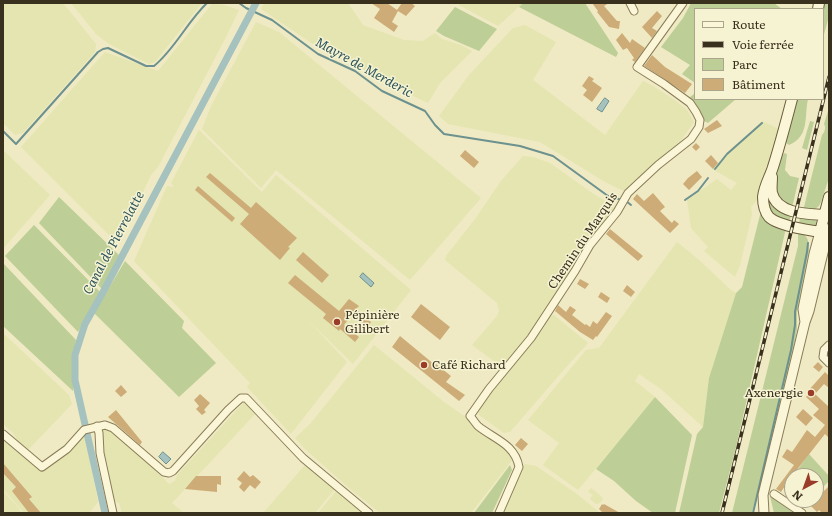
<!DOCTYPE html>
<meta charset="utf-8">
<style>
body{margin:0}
#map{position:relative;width:832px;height:516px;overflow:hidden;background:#efeac3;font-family:Literata,serif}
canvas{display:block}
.frame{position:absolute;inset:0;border:4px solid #3a301e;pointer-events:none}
.legend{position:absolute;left:694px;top:8px;width:130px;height:92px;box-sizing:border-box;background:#f6f3d3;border:1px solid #aba58b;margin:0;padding:5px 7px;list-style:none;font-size:12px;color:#3a301e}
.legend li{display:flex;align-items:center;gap:8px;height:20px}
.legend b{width:20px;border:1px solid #aba58b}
.north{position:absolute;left:784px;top:468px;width:40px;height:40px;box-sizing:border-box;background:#f6f3d3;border:1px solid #aba58b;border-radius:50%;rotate:221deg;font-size:11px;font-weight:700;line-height:16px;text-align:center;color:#3a301e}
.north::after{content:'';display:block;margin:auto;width:14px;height:18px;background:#9a3c28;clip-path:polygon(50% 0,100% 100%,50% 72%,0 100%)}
</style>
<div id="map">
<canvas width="832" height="516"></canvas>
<div class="frame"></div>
<ul class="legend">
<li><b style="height:5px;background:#faf6d7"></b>Route</li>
<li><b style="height:5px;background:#3a301e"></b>Voie ferrée</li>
<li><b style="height:11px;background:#bdce97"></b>Parc</li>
<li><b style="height:11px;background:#ceac78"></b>Bâtiment</li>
</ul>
<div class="north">N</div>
</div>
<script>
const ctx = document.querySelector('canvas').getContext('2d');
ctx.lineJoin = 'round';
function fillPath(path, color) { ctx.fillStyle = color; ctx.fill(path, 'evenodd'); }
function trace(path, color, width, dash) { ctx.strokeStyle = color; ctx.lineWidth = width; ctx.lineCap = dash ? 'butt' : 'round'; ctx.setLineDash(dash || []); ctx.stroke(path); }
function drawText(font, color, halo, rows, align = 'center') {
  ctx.font = font + ' Literata,serif'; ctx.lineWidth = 3; ctx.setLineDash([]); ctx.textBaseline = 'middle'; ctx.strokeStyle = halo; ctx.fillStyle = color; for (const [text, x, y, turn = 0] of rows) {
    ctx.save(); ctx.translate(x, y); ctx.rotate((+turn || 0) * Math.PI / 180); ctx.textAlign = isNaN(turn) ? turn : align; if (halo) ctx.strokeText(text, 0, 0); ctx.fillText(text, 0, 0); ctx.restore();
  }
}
const farmland = new Path2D(`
 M3 3H63L96 44 95 52 23 133 15 135 3 123Z
 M71 3H202L155 62 149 64 109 44 96 34Z
 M264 3H348L363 25 404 40 423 41 435 33 442 39 461 45 472 51 440 83 428 103 379 80 354 63 316 46 261 9Z
 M460 3H523L498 26 459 5Z
 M212 4 224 5 239 10 226 37 158 167 151 175 121 239 114 240 21 147 105 52 158 71Z
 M256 22 279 32 481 198 410 280 276 170 261 188 202 129 211 106Z
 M525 25 556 42 533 80 605 135 643 81 653 86 676 101 687 110 694 122 677 146 626 192 605 182 540 142 448 124 439 116 469 75 513 28Z
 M762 121 779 129 758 199 751 207 752 214 740 265 735 277 704 251 708 247 691 228 687 200 717 179 731 190 737 183 712 169Z
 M199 130 262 192 276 175 411 290 353 364 308 320 347 362 291 434 247 387 250 383 134 261 167 186 174 187 171 183Z
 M3 150 50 195 3 249Z
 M523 156 533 157 550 163 595 195 609 203 615 210 589 242 561 288 549 302 536 325 506 363 494 361 472 345 497 316 499 311 497 303 445 260 446 256 475 219 501 181Z
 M677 242 698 259 731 290 736 293 709 378 703 427 661 389 639 374 635 381 655 397 578 490 543 465 559 443 528 420 586 350 599 348Z
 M550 315H554L588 343 561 373 510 432 504 433 479 415 478 411 533 340Z
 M3 333 69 395 72 404 28 450 20 444 13 433 3 424Z
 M374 345 444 402 467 418 476 428 511 452 513 459 471 513H380L349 488 305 449 295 438 310 424Z
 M246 400 257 412 172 503 184 513H122L119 503 114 501 104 459 102 430 105 427 109 428 145 460 169 484 175 481 177 475Z
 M85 434 98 502 89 513H24L3 489V438L41 471 63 457Z
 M306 464 335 489 315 513H263Z
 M525 464 536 466 577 494 600 513H502Z
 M591 488 601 496 603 499 600 503 596 504 590 499 593 495 588 492Z
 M3 491 16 505 22 513H3Z
 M336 491 364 513H318Z`);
const green = new Path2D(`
 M523 3H585L618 53 616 57 519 7Z
 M691 3H774L782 9H695V83L682 74 690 65 661 47 683 18Z
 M824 3H829V16L823 38 822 9Z
 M455 7 497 29 479 51 444 36 436 31Z
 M695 93V99H736L708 123 704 121 689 98Z
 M797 99H808C804 117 810 136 789 145L786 143Z
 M829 108V178L821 202 819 206 815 209 803 211 822 135C825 132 826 127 824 124Z
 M810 121 814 122 807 150 802 148Z
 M784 153 787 154 785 170 790 176 799 178 792 208C789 206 783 205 781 202 771 188 776 167 784 153Z
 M769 185 792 213 789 223 774 216 766 204Z
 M59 197 119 255 102 289 39 223Z
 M761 211 786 228 736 447 719 513H679L697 434 703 427 709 378 736 293 742 287Z
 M801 215 815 220 817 223 816 226H798Z
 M34 225 102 294 78 332 5 256Z
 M798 230C808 237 809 239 809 251L797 313V330L794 346 764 470 752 512V513H732L788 286 798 246Z
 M125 261 184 321 182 328 216 363 179 397 94 313Z
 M3 263 76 340 73 356V391L3 326Z
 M655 397 692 435 675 513H653L636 501 614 481 596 469Z
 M809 454 829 476V481L816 494V476H793Z
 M510 465 512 470 492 513H474Z
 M770 496 794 513H774Z`);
const water = new Path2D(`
 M605 98 609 101 602 112 597 109Z
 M363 273 374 283 371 287 360 277Z
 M163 452 171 459 166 464 159 457Z`);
const stream = new Path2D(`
 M239 3 246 8 272 20 318 54 355 71 382 91 425 111 435 125 444 134 520 146 553 156 608 196 622 200
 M3 131 16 144 98 52 103 49 108 48 146 66H154C175 49 187 22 207 3
 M715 169 727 154 762 123
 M685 200 698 191 708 178
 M626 201 631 205
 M753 513 791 350 795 325V312L807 252 808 243`);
const canal = new Path2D(`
 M105 513 75 380V355L85 324 102 294 256 3`);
const building = new Path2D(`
 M371 3H387L397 10 402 3H411L415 6 406 16 398 11 392 22 398 26 394 32 374 18 380 9Z
 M592 3H609L604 6 617 21H620L619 29 609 27 597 12 598 11Z
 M657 11 662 16 652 28 657 31 652 38 642 27Z
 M622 33 630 43 632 39 645 48 635 62 632 60 634 58 627 48 623 50 616 40Z
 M652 55 665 67 692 84 685 93 644 66Z
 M589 76 594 79 592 81 602 88 592 102 583 95 587 90 582 86Z
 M717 120 722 126 708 133 704 129Z
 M696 143 700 147 696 151 692 147Z
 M465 150 479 162 474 168 460 156Z
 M711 155 718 163 713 169 705 161Z
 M697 171 702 177 689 190 683 184 688 178Z
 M210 173 251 208 256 202 297 238 288 247 290 248 280 260 240 224 249 214 206 177Z
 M198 186 235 218 232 222 195 190Z
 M653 193 665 207 660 211 672 223 674 220 679 224 670 233 633 199 637 194 644 201Z
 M610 229 643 256 638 261 606 234Z
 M303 252 329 275 322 283 296 260Z
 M295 275 339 311 349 299 359 306 356 309 371 322 368 327 352 314 344 325 359 337 355 342 340 329 339 331 323 318 326 314 288 283Z
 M580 279 589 284 585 289 577 284Z
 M627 285 635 292 631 297 623 291Z
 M601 292 610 298 607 303 598 297Z
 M421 304 450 327 440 340 411 317Z
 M558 305 566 312 570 306 576 310 572 315 585 325 586 324 590 327 593 321 597 324 606 312 612 316 597 337 596 336 593 340 580 332 555 311Z
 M400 336 435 365 436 364 451 376 446 382 465 395 459 401 392 347Z
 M818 362 823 367 819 372 813 367Z
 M825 372 829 376V388L824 384 815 394 829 407V438L825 434 792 476V492L785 486 781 492 776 489 794 465 782 457 787 449 792 452 807 430 815 437 825 425 813 415 819 409 806 397 808 394 807 392Z
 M121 385 127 392 121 397 115 391Z
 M200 394 210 403 204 410 206 412 202 415 196 409 199 406 194 400Z
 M803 409 813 418 806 426 796 417Z
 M116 410 142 442 140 445 108 417Z
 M521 438 528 444 522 451 515 445Z
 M3 463 32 497 29 499 41 513H29L12 491 16 487 3 473Z
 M244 471 250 477 253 475 261 482 255 489 250 485 244 492 239 487 242 483 237 479Z
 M196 476H221V485L217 484V492L185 489Z
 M829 486V513H822L819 510 817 512 810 505Z
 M602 504 603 505 604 504 620 513H603L599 509Z`);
const minor = new Path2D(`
 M630 3 634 11
 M829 345 824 350 823 357 829 363
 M97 426 99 433 100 453 113 513
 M3 434 42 467 67 449 84 430 105 425 113 428 164 472 169 473 173 471 228 410 241 398H246L303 458 369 513
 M774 494 802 513
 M499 513 519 467C515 444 494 439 478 426 475 423 473 419 470 416L489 389 531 338 575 271 590 245 617 212 628 193 658 165 691 139 699 127 700 120 696 112 690 103 664 84 637 67 683 3`);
const tertiary = new Path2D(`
 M805 322 803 309 814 254 820 232
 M764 513 763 495 805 322 809 311 828 232`);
const secondary = new Path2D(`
 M818 9 819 3
 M792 99C786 122 780 145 773 167 770 177 764 186 763 197 763 204 764 211 769 217 778 226 815 232 828 232L829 229
 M772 177C772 182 771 188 772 193 777 214 807 214 824 215
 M820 232 829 197`);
const rail = new Path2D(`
 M722 513 829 77`);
const markers = [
 [337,322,4,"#9a3c28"],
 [424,365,4,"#9a3c28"],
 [811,393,4,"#9a3c28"]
];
const streetNames = [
 ["Chemin du Marquis",583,241,-56]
];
const poiNames = [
 ["Pépinière",345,315],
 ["Gilibert",345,329],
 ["Café Richard",432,365],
 ["Axenergie",803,393,"right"]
];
const waterNames = [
 ["Mayre de Merderic",364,68,29],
 ["Canal de Pierrelatte",114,243,-62]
];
fillPath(farmland, '#e4e5b0');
fillPath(green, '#bdce97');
fillPath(water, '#a5c2bf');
trace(water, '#6c918e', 1);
trace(stream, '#6c918e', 2);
trace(canal, '#a5c2bf', 7);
fillPath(building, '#ceac78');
trace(minor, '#8a7c59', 9);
trace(tertiary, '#8a7c59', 11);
trace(secondary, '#6c5d3d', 12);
trace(minor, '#faf6d7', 7);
trace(tertiary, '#faf6d7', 9);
trace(secondary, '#faf6d7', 10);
trace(rail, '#3a301e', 3.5);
trace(rail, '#f6f3d3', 2, [6]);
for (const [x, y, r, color] of markers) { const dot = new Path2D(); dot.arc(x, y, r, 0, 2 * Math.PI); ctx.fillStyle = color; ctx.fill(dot); trace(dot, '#f6f3d3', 1.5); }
drawText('12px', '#3a301e', '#f6f3d3', streetNames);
drawText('12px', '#3a301e', '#f6f3d3', poiNames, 'left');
drawText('italic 13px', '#2d545a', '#f6f3d3', waterNames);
</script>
